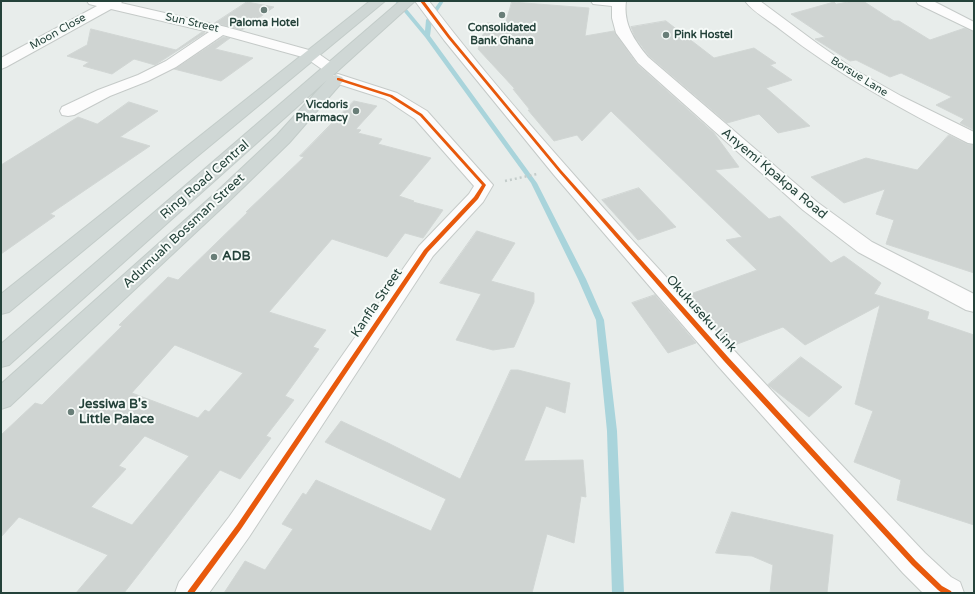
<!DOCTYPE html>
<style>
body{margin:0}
#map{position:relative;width:975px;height:594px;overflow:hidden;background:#e8edeb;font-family:"Varela Round",sans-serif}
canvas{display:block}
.frame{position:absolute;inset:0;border:2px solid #24423a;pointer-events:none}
</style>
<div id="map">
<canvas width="975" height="594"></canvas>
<div class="frame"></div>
</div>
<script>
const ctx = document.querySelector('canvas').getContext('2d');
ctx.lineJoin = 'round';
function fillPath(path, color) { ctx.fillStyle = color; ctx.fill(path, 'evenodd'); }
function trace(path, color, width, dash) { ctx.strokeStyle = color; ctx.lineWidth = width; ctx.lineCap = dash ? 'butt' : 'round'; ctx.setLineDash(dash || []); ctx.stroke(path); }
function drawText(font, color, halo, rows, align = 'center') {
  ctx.font = font + ' "Varela Round",sans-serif'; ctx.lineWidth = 4; ctx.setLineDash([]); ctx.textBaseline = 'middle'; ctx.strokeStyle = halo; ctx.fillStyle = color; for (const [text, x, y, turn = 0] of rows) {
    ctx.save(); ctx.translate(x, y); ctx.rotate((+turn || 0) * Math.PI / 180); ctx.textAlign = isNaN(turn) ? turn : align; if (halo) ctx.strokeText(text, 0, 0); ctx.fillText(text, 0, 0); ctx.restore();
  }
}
const stream = new Path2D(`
 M395 1H400L425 31 426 20 440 1H444L432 20 430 36 537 183 586 279 604 320 617 431 624 593H612L607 431 596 320 578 279 531 183 425 37Z`);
const building = new Path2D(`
 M854 1H863L894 21H899L930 40 965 28 974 32V130L960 123 964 119 936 105 952 97 901 73 890 77 856 60 850 61 815 39 825 37 791 14 834 2 836 4Z
 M247 2 274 7 242 30 215 23Z
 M512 2 589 8 585 36 614 31 637 64 714 133 739 167 715 170 769 219 780 216 831 263 844 256 881 283 874 294 929 312 927 319 974 335V525L897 500 901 480 854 462 873 411 855 404 880 305 805 345 783 327 732 346 685 296 757 270 726 240 742 237 611 111 582 141 577 135 554 141 528 110H530L513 89H515L478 49 487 23 505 24Z
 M666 21 714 58 754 48 776 63 770 65 792 80 766 88 810 126 778 133 759 114 727 123 649 56 635 37 631 27Z
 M91 29 176 50 202 32 205 33 155 65 134 59 112 74 83 66 89 62 67 56 87 45Z
 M223 37 230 38 215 49 253 58 221 81 174 69Z
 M354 101 377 106 356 129 361 130 358 133 382 139 378 144 431 158 399 196 414 201 413 202 443 210 423 238 405 233 387 257 332 239 269 312 326 330 313 347 319 349 285 396 294 400 266 436 271 438 240 479 220 470 124 593H76L108 555 19 517 1 537V435L35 403 42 405 122 326 119 325 168 277 178 280 248 212H246L304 157 300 156ZM175 345 243 373 209 412 205 410 198 418 132 393ZM145 436 189 456 132 525 91 507 126 469 119 466Z
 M129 102 158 111 120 137 150 146 50 214 55 216 1 254V165L78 117 97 124Z
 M949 135 967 144 974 145V273L886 244 894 220 876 214 885 189 844 203 811 177 866 158 917 170Z
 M639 188 676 227 638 240 602 200Z
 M477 231 515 243 491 281 534 293V302L514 347 493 350 456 340 481 294 440 283Z
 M655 295 696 343 668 353 632 303Z
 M801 357 842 387 809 417 768 385Z
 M511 370H518L570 383 565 413 546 406 524 461 583 460 586 497 581 496 574 543 547 534 532 593H224L245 561 265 570 293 529 282 524 303 493 306 495 316 480 431 531 446 499 325 442 341 421 388 443 460 479Z
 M732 512 833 535 827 593H770L773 565 752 556 716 553Z`);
const path = new Path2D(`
 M505 181 537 174`);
const minor = new Path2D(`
 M87 1H123L121 3 226 27 316 52 336 66 339 69 336 72 331 74 326 72 306 58 223 35 176 67 148 81 110 96 74 115 68 116 62 115 60 111 62 107 98 90 138 75 166 61 209 32 111 9 6 67 1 69V58L97 6 89 4Z
 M415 1H429C493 85 564 164 634 242 730 347 827 450 925 553L951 577 960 582 964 593H923L903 573 718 366 554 175 444 40Z
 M591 1H626C623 24 634 40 648 57L817 202 872 242 974 294V312L966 310 858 252 803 210 638 63 616 33 612 18V6L593 4Z
 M745 1H760L818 44 855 70 901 96 974 132V144L968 143C902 110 839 75 781 30 770 21 753 12 745 1Z
 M916 1H933L974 22V31L918 4Z
 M338 74 397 93 427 111 493 185 483 202 433 256 249 537 209 593H175L179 582 229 517 419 246 469 194 474 186 415 119 385 99 332 82 330 79 332 76Z`);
const major = new Path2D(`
 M370 1H385L9 312 1 314V294Z
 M400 1H415L332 76 336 75 342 77 344 80 289 143 225 205 10 406 1 409V384L211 197 277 135 327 80 9 365 1 367V344Z`);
const cycleway = new Path2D(`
 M420 1H424L450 36 561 170 728 357 916 561 942 586 951 591 952 593H942L938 590 912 565 724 361 559 172 448 38Z
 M337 78H339L392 95 422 114 486 185 478 199 428 252 241 529 194 593H187L188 591 237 525 424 250 474 197 482 185 420 116 390 97 337 80Z`);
const markers = [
 [264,10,4,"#697e78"],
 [502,15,4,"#697e78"],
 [666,35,4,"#697e78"],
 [356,111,4,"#697e78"],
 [214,257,4,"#697e78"],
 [71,412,4,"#697e78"]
];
const farStreetnames = [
 ["Sun Street",192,23,13],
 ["Moon Close",58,32,-29],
 ["Borsue Lane",859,77,32]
];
const farPoinames = [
 ["Paloma Hotel",264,23],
 ["Consolidated",502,28],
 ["Bank Ghana",502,41],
 ["Pink Hostel",674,35,"left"],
 ["Vicdoris",348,105,"right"],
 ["Pharmacy",348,118,"right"]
];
const streetNames = [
 ["Anyemi Kpakpa Road",774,174,40],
 ["Ring Road Central",205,180,-41],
 ["Adumuah Bossman Street",184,231,-43],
 ["Kanfla Street",377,303,-56],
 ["Okukuseku Link",701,314,48]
];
const poiNames = [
 ["ADB",222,257],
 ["Jessiwa B's",79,405],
 ["Little Palace",79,420]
];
fillPath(stream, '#a9d4db');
fillPath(building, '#cfd4d2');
trace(building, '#d1d6d4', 1);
trace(minor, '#c5cac8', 2);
trace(major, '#c3ccc9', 2);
trace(path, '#c3ccca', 2.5, [2, 3]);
fillPath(minor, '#fcfcfc');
fillPath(major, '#cfd7d5');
fillPath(cycleway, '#e8590c');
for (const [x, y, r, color] of markers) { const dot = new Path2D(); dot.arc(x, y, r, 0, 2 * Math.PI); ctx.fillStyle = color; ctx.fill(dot); trace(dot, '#f7fbf9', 1.5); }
drawText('11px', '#24423a', '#f7fbf9', farStreetnames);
drawText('bold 11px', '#24423a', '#f7fbf9', farPoinames);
drawText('13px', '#24423a', '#f7fbf9', streetNames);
drawText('bold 13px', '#24423a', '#f7fbf9', poiNames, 'left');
</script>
